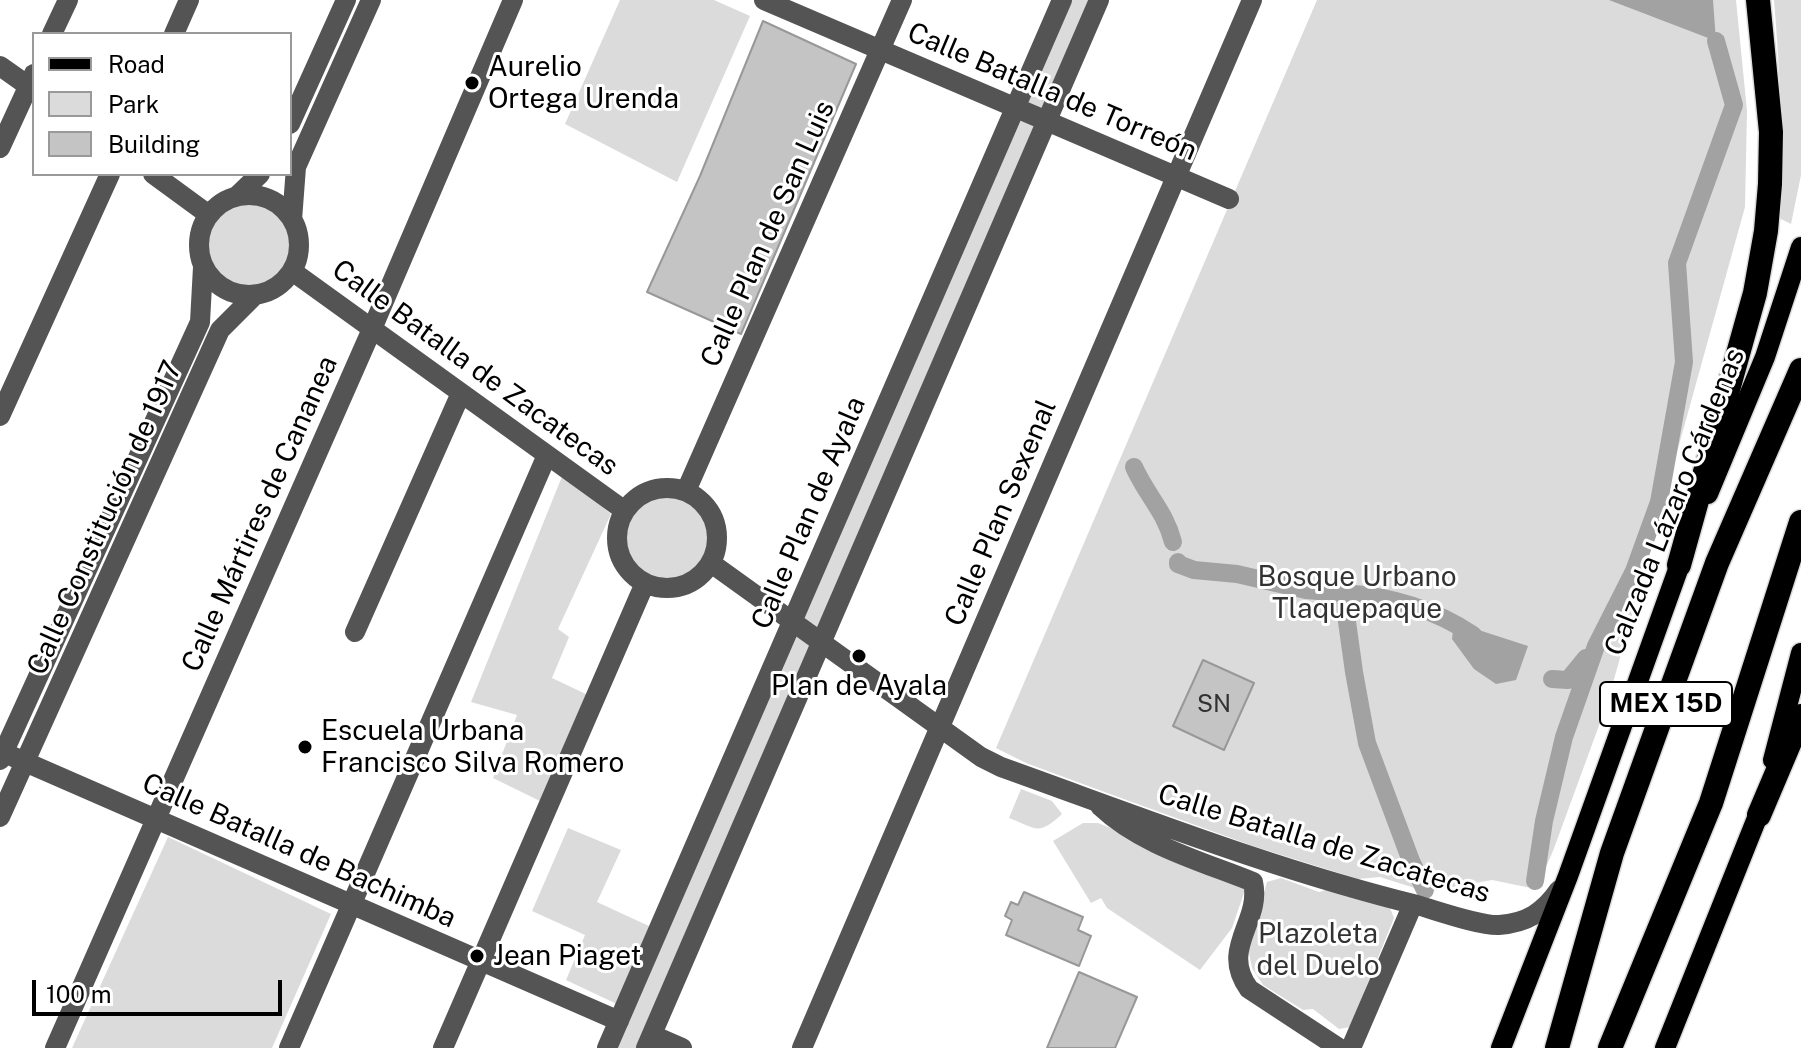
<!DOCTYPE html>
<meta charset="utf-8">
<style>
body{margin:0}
#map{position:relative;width:1801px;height:1048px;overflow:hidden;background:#fff;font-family:"Public Sans",sans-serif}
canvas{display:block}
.legend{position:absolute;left:32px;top:32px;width:260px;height:144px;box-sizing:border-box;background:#fff;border:2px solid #999;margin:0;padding:10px 14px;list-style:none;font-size:24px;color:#000}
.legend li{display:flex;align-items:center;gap:16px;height:40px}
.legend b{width:40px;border:2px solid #999}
.scale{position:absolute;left:32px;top:980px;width:250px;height:36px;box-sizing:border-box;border:4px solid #000;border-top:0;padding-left:10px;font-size:24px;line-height:28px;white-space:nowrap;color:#000;-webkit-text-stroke:6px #fff;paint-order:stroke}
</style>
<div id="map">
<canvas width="1801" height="1048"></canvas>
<ul class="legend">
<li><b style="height:10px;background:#000"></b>Road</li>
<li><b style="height:22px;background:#dbdbdb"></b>Park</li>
<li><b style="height:22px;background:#c4c4c4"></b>Building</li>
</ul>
<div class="scale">100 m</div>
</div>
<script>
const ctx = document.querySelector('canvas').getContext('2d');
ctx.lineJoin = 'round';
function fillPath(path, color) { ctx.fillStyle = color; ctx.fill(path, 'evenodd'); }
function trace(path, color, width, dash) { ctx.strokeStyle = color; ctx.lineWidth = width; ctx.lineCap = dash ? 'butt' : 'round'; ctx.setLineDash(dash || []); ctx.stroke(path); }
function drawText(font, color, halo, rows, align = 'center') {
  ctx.font = font + ' "Public Sans",sans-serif'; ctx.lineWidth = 6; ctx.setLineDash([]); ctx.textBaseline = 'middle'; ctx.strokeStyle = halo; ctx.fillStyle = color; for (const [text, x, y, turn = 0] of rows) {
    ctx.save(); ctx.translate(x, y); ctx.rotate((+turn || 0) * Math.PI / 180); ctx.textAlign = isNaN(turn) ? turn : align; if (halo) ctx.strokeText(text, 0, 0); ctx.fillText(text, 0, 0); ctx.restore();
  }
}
const green = new Path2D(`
 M620 0H714L750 16 677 182 565 124Z
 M1065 0H1096L1044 116 1020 106Z
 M1317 0H1736L1747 111 1745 207 1608 701 1553 851 1536 889 1492 880 1427 892 1380 877 1358 879 1253 846 1099 790 1026 763 996 748Z
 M1774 0H1801V175L1791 224 1779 218C1784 145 1780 74 1774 0Z
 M1019 109 1046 121 823 637 792 620Z
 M200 245a49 49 0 1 1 98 0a49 49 0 1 1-98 0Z
 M563 474 611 514 558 629 569 637 552 678 590 696 542 802 493 778 517 715 471 702Z
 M617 538a50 50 0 1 1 100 0a50 50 0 1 1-100 0Z
 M795 627 822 641 647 1048H609Z
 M1021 789 1052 801 1062 814C1038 836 1037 829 1009 818Z
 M1083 823H1098L1239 878 1245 890 1232 928 1200 970 1107 908 1101 898 1091 903 1053 841Z
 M568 828 621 850 597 902 651 927 621 1006 566 980 585 935 532 911Z
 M168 837 331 914 272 1048H72Z
 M1281 878 1319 892 1329 889 1390 908 1394 918 1350 1027 1339 1029 1313 1009 1303 1010 1263 985 1252 968 1248 948 1267 882Z`);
const water = new Path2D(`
 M1609 0H1713L1716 41Z
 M1454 622 1528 646 1516 680 1496 684 1474 669 1452 639Z`);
const canal = new Path2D(`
 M1134 467C1147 496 1165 511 1173 542
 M1178 562V564L1194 570 1237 574 1306 590 1354 594
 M1552 679 1568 680 1586 658
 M1535 881 1544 821 1564 737 1596 646 1634 571 1659 502 1684 362 1677 263 1734 105 1716 41
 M1425 890 1411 861 1367 743 1354 672 1343 593C1390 596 1433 608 1473 635`);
const building = new Path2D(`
 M763 21 856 64 741 334 647 292 700 176Z
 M1203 660 1254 683 1224 750 1173 726Z
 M1024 892 1083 917 1078 930 1091 936 1079 966 1006 935 1012 920 1005 916 1011 902 1018 905Z
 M1079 972 1137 997 1115 1048H1047Z`);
const minor = new Path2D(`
 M764 0 1229 199
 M52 34 68 0
 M174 34 189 0
 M0 66 34 90
 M290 124 346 0
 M0 148 34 74
 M153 174 209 215
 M199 245a50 50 0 1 1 100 0a50 50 0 1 1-100 0Z
 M237 196 260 174
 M292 220 296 167 371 0
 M292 271 625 511
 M0 416 110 174
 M617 538a50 50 0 1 1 100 0a50 50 0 1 1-100 0Z
 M686 491 902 0
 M711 563 981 757 1001 767C1138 816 1275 870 1417 905 1438 911 1480 926 1499 925 1527 923 1544 912 1559 890
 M355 632 461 393
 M0 751 619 1021
 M0 760 200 322 203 267
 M1100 806C1141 845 1201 861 1253 882
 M0 817 220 330 255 295
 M1253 882C1262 922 1219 948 1249 989L1339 1048
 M652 1035 682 1048
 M55 1048 372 329 513 0
 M289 1048 547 455
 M443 1048 645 583
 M607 1048 1062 0
 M646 1048 1099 0
 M802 1048 1252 0
 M1351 1048 1413 904`);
const major = new Path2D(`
 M1708 494 1765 357 1801 247
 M1773 760 1801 653
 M1501 1048 1568 876 1684 553
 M1665 1048 1763 803`);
const highway = new Path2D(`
 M1679 565 1755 293 1766 231 1770 184 1771 132 1758 0
 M1759 815 1801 716
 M1557 1048 1612 853 1656 731 1717 563 1801 370
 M1610 1048 1711 803 1801 522`);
const markers = [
 [472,83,8,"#000"],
 [859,656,8,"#000"],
 [305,747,8,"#000"],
 [477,956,8,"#000"]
];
const numberNames = [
 ["SN",1214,705]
];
const shields = [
 [1666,704,132]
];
const shieldNames = [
 ["MEX 15D",1666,704]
];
const poiNames = [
 ["Aurelio",488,67],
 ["Ortega Urenda",488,99],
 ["Plan de Ayala",859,686,"center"],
 ["Escuela Urbana",321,731],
 ["Francisco Silva Romero",321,763],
 ["Jean Piaget",493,956]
];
const streetNames = [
 ["Calle Batalla de Torreón",1052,92,23],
 ["Calle Plan de San Luis",768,234,-66],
 ["Calle Batalla de Zacatecas",475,368,36],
 ["Calzada Lázaro Cárdenas",1675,502,-68],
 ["Calle Plan de Ayala",809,513,-67],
 ["Calle Plan Sexenal",1001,513,-67],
 ["Calle Mártires de Cananea",260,514,-66],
 ["Calle Constitución de 1917",105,518,-66],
 ["Calle Batalla de Zacatecas",1324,844,17],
 ["Calle Batalla de Bachimba",299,851,24]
];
const parkNames = [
 ["Bosque Urbano",1357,577],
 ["Tlaquepaque",1357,609],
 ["Plazoleta",1318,934],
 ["del Duelo",1318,966]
];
fillPath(green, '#dbdbdb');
fillPath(water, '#a2a2a2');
trace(canal, '#a2a2a2', 18);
fillPath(building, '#c4c4c4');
trace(building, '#989898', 2);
trace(major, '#dbdbdb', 23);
trace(highway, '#dbdbdb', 27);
trace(minor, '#545454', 20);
trace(major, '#000', 20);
trace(highway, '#000', 24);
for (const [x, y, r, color] of markers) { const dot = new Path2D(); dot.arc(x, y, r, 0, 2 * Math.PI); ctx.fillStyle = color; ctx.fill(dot); trace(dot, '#fff', 3); }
drawText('24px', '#313131', null, numberNames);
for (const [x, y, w] of shields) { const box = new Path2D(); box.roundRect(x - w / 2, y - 22, w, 44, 6); ctx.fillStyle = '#fff'; ctx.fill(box); trace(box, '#000', 2); }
drawText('bold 26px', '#000', null, shieldNames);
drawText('28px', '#000', '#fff', poiNames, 'left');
drawText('28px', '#000', '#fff', streetNames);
drawText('28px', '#323232', '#fff', parkNames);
</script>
